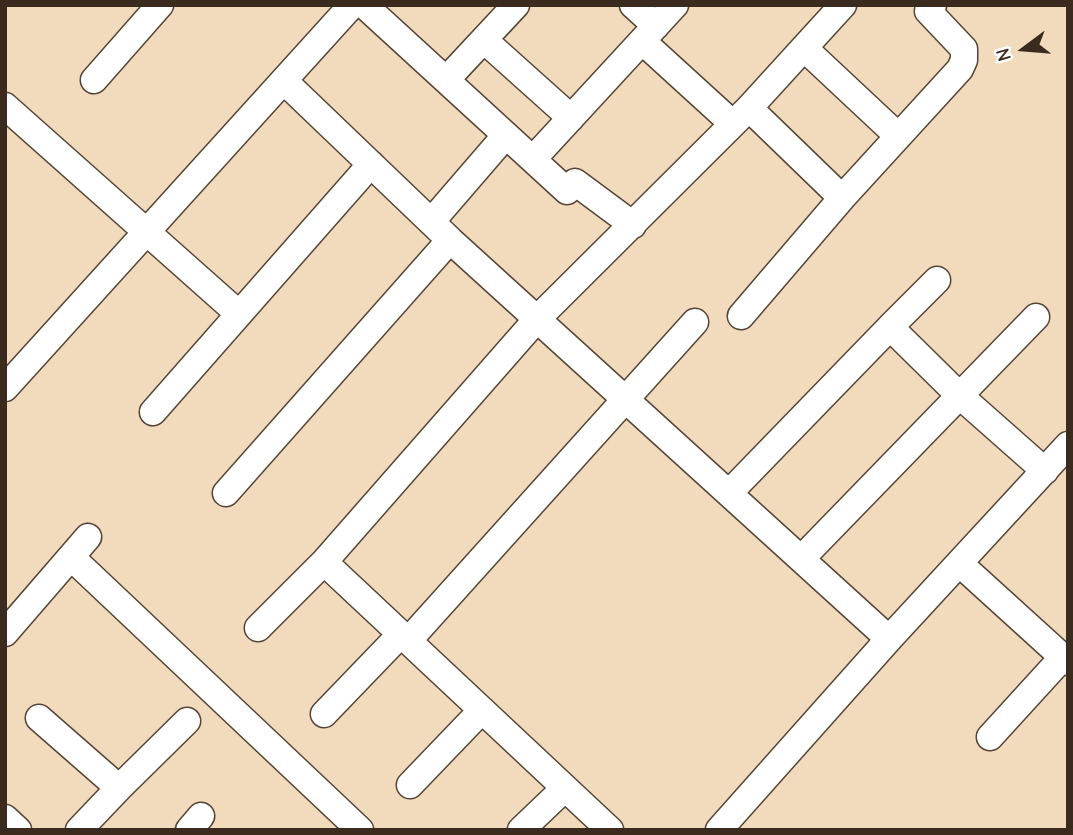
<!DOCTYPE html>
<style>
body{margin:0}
#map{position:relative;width:1073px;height:835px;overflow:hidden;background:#f1dbbc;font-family:"Comic Neue",sans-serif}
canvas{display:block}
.frame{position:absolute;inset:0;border:7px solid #3b2a1e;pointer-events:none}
.north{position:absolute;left:989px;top:14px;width:70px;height:70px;-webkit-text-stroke:5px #fff;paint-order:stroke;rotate:254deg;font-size:19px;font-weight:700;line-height:28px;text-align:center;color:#3b2a1e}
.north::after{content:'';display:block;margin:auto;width:24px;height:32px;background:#3b2a1e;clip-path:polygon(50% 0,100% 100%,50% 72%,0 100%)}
</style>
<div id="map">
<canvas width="1073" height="835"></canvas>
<div class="frame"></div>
<div class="north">N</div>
</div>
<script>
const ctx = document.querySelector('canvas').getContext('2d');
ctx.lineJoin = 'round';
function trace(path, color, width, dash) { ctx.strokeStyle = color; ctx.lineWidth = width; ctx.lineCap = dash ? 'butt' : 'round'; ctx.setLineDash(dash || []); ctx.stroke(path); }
const minor = new Path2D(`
 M364 5 567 191
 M633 5 656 26
 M484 40 571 118
 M642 41 733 124
 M804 48 898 136
 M94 80 160 5
 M446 80 516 5
 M284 81 450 240 889 639
 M5 106 239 314
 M749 108 843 5
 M533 159 675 5
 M575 182 633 225
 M431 222 506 135
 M741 316 842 198 960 69 964 60V49L928 11 933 5
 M890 327 937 280
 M5 388 352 5
 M153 412 371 164
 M226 493 450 240
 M729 493 890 327 959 395 1045 471
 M71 557 360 830
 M801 559 1036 317
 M959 563 1068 662
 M258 628 324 562
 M5 633 88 537
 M408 641 695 322
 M324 714 401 634
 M39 718 119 788 79 830
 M990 737 1063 657
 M410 785 482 710
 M119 788 187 721
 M5 818 18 830
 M189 830 201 816
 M521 830 565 788
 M610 830 324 562 537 319 749 108 842 198
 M719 830 889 639 1068 445`);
trace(minor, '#564536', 29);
trace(minor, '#fff', 26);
</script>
